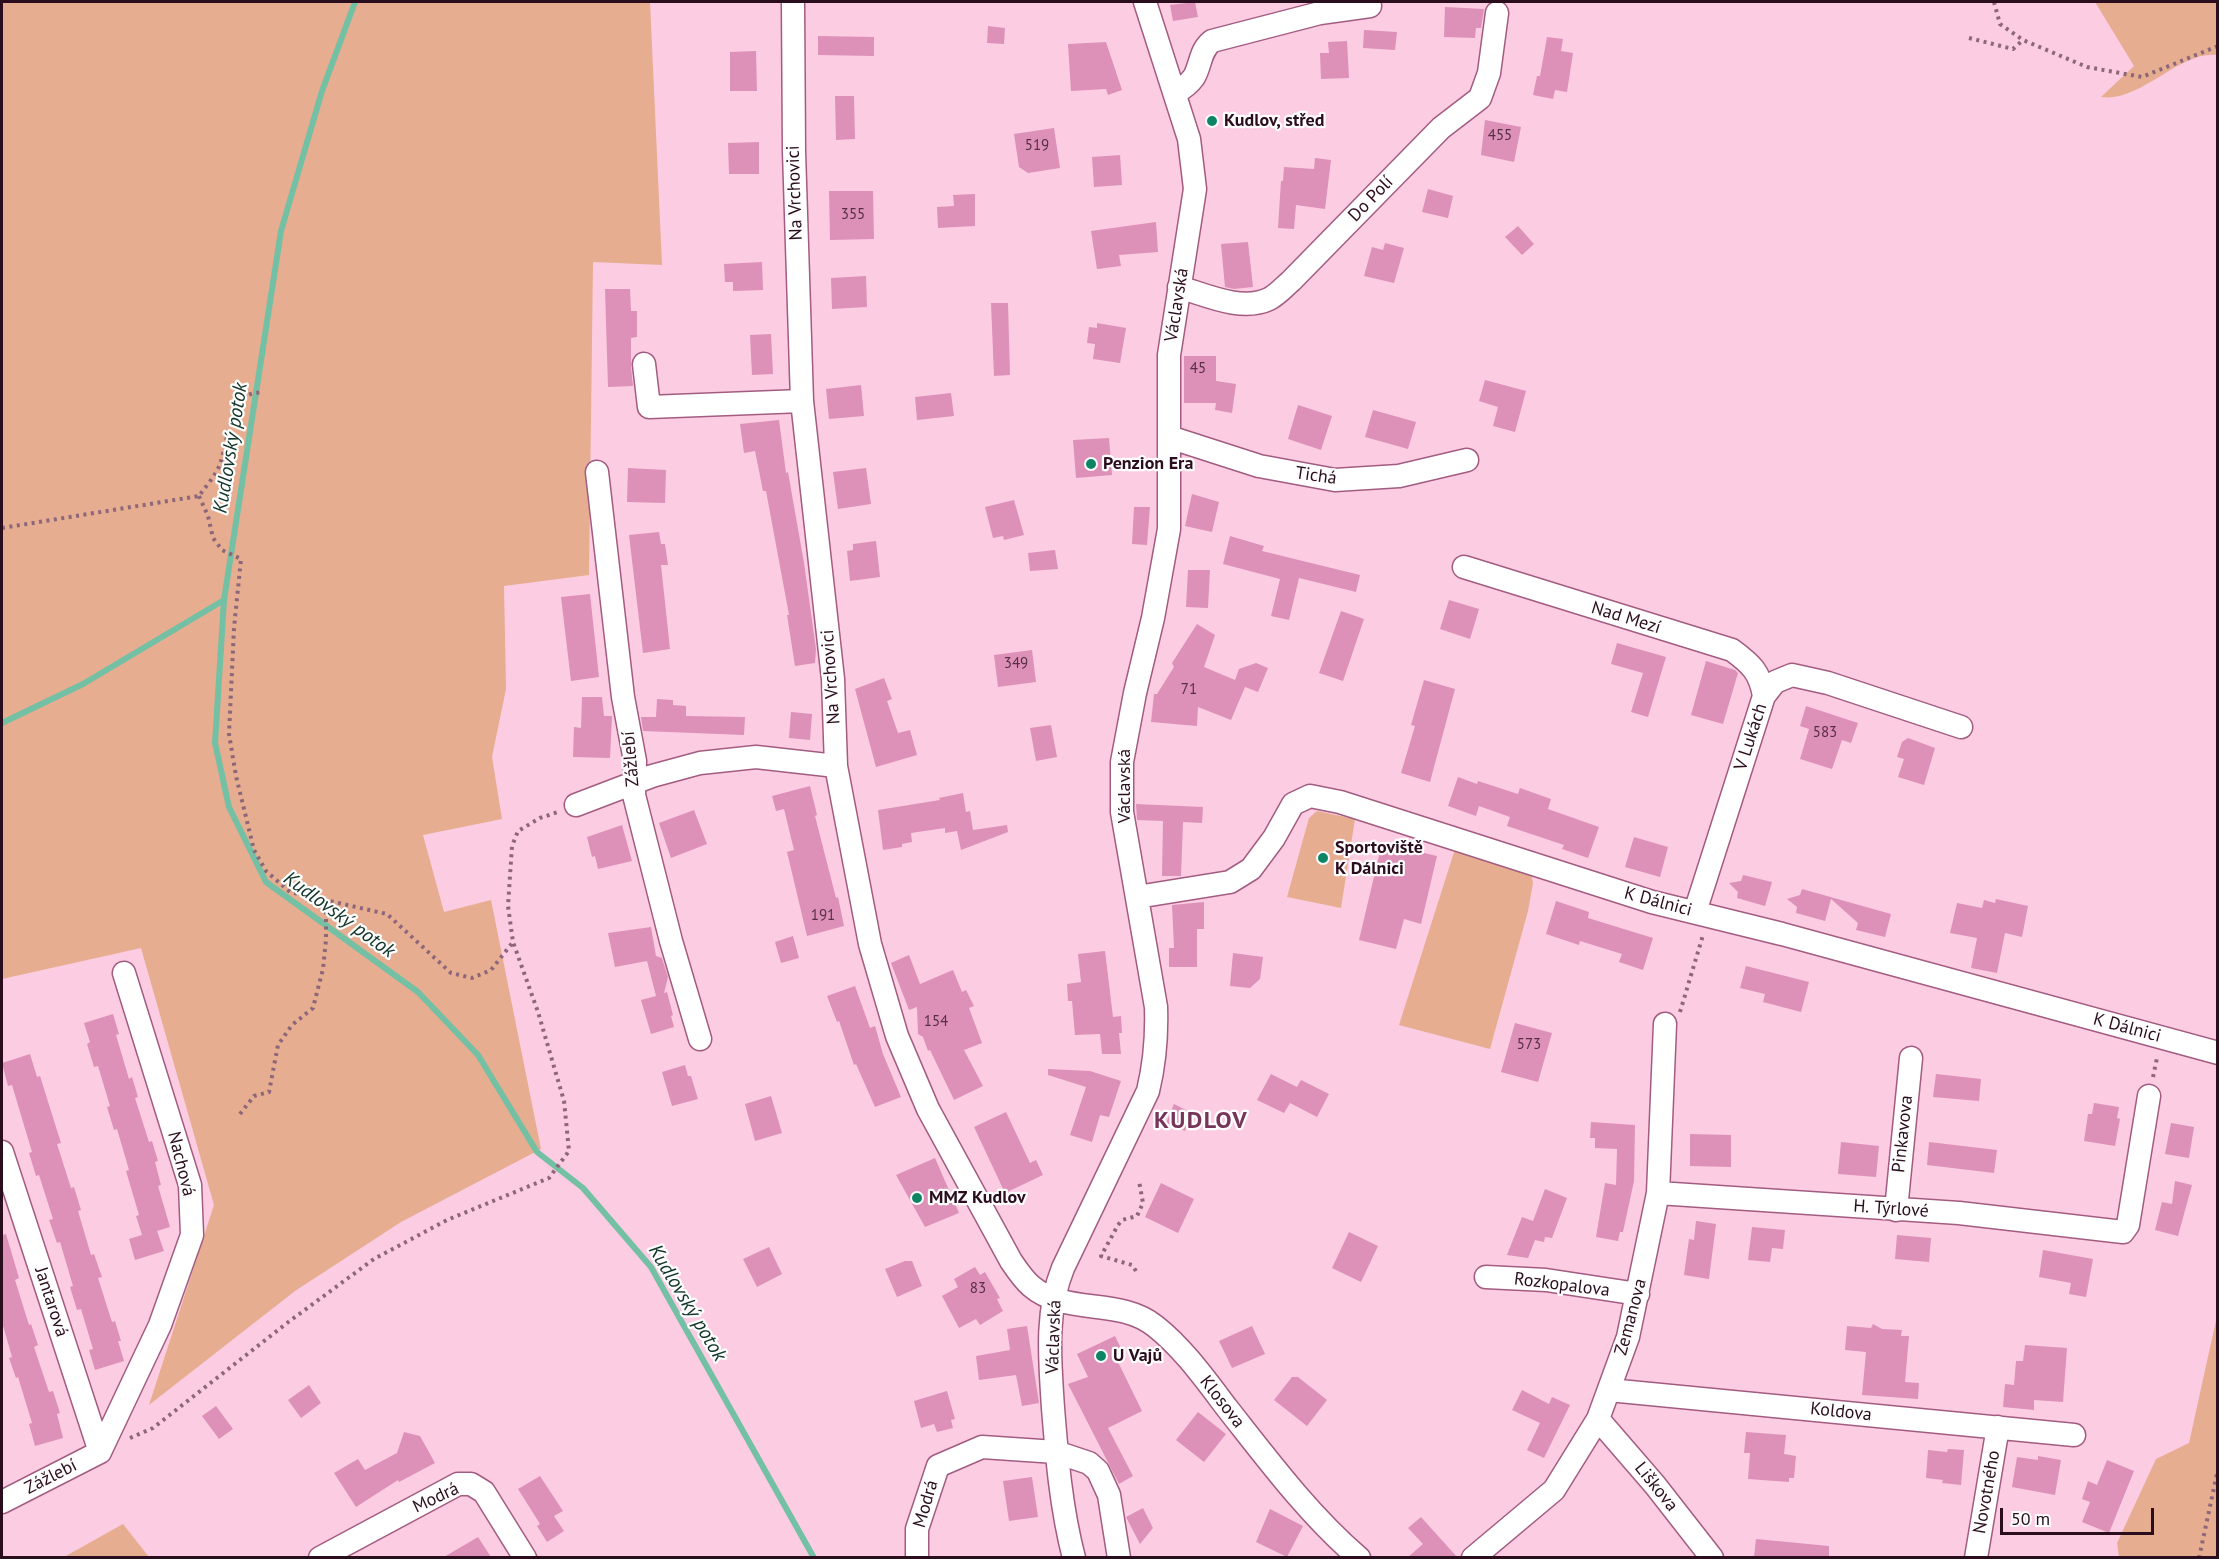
<!DOCTYPE html>
<meta charset="utf-8">
<style>
body{margin:0}
#map{position:relative;width:2219px;height:1559px;overflow:hidden;background:#fccce3;font-family:"PT Sans",sans-serif}
canvas{display:block}
.frame{position:absolute;inset:0;border:3px solid #2a0e1d;pointer-events:none}
.scale{position:absolute;left:2000px;top:1508px;width:154px;height:27px;box-sizing:border-box;border:3px solid #2a0e1d;border-top:0;padding-left:8px;font-size:18px;line-height:21px;white-space:nowrap;color:#2a0e1d;-webkit-text-stroke:4px #fdfdfd;paint-order:stroke}
</style>
<div id="map">
<canvas width="2219" height="1559"></canvas>
<div class="frame"></div>
<div class="scale">50 m</div>
</div>
<script>
const ctx = document.querySelector('canvas').getContext('2d');
ctx.lineJoin = 'round';
function fillPath(path, color) { ctx.fillStyle = color; ctx.fill(path, 'evenodd'); }
function trace(path, color, width, dash) { ctx.strokeStyle = color; ctx.lineWidth = width; ctx.lineCap = dash ? 'butt' : 'round'; ctx.setLineDash(dash || []); ctx.stroke(path); }
function drawText(font, color, halo, rows, align = 'center') {
  ctx.font = font + ' "PT Sans",sans-serif'; ctx.lineWidth = 4.5; ctx.setLineDash([]); ctx.textBaseline = 'middle'; ctx.strokeStyle = halo; ctx.fillStyle = color; for (const [text, x, y, turn = 0] of rows) {
    ctx.save(); ctx.translate(x, y); ctx.rotate((+turn || 0) * Math.PI / 180); ctx.textAlign = isNaN(turn) ? turn : align; if (halo) ctx.strokeText(text, 0, 0); ctx.fillText(text, 0, 0); ctx.restore();
  }
}
const green = new Path2D(`
 M2 2H650L662 265 593 262 589 575 504 586 506 689 492 757 502 819 423 835 444 912 491 900 541 1149 401 1222 295 1291 149 1405 214 1205 141 948 2 979Z
 M2095 2H2217V55C2180 50 2140 103 2101 97L2134 66Z
 M1317 811 1355 819 1341 908 1287 897 1309 818Z
 M1456 846 1531 872 1533 883 1528 911 1490 1049 1399 1025Z
 M2217 1316V1557H2119L2117 1543 2156 1459 2189 1443Z
 M123 1524 149 1557H64Z`);
const stream = new Path2D(`
 M355 2 322 91 281 231 224 600 215 743 229 807 266 882 418 992 478 1055 537 1152 583 1188 651 1267 814 1558
 M2 723 83 684 224 600`);
const building = new Path2D(`
 M1195 2 1198 17 1173 21 1170 5Z
 M1445 7 1484 9 1481 28H1476L1475 38 1444 37Z
 M988 26 1005 28 1004 44 987 43Z
 M1364 30 1397 32 1395 50 1363 48Z
 M818 36 874 37V56L818 55Z
 M1547 37 1563 39 1561 51 1573 53 1567 92 1555 90 1553 99 1533 95 1537 76H1540Z
 M1347 41 1349 78 1321 79 1320 53H1329L1328 42Z
 M1106 42 1122 90 1108 95 1106 89 1071 91 1068 44Z
 M756 51 757 91H730V52Z
 M835 96H854L855 139 836 140Z
 M1485 120 1521 127 1514 162 1481 155Z
 M1054 128 1060 168 1028 173 1019 167 1014 134Z
 M759 142V174H729L728 143Z
 M1120 155 1122 185 1094 187 1092 157Z
 M1315 158 1331 160 1325 209 1296 205 1294 229 1278 228 1281 181H1283L1284 167 1314 169Z
 M1428 189 1453 196 1448 218 1422 212Z
 M829 191H873L874 239 830 240Z
 M975 194V226L938 228 937 207 954 206 953 195Z
 M1156 222 1158 252 1119 255 1121 266 1097 269 1091 231Z
 M1518 226 1534 244 1522 255 1505 237Z
 M1248 242 1253 287 1234 289 1225 287 1221 244Z
 M1385 243 1404 248 1394 283 1364 276 1372 247 1383 250Z
 M762 262 763 290 733 291V282H725L724 264Z
 M866 276 867 307 832 309 831 278Z
 M605 289H630L631 311H637V337L631 338V366L633 386 608 387Z
 M991 303H1008L1010 375 994 376Z
 M1097 323 1126 328 1120 363 1093 359 1095 344 1087 343 1089 327 1097 328Z
 M771 334 773 374 752 375 750 335Z
 M1184 356H1216V381L1236 384 1232 413 1215 410 1216 403H1184Z
 M1485 380 1526 391 1515 432 1493 426 1498 407 1479 401Z
 M861 385 864 416 829 419 826 389Z
 M951 393 954 416 917 420 915 397Z
 M1298 405 1332 416 1321 450 1288 439Z
 M1373 410 1416 422 1408 449 1365 437Z
 M779 420 786 473 788 472 804 563 816 649 815 663 795 666 787 615H789L766 491H763L755 451 744 453 740 424Z
 M1109 438 1112 475 1076 478 1073 440Z
 M628 468 666 470 665 503 627 502Z
 M866 468 871 504 838 509 833 472Z
 M1192 494 1219 502 1212 532 1185 526Z
 M1014 500 1024 535 1004 540 1003 536 993 538 985 507Z
 M1134 507H1150L1147 545 1132 544Z
 M659 532 661 544H665L668 565H661L670 649 643 653 629 535Z
 M1230 536 1264 546 1262 551 1360 575 1356 592 1299 578 1289 620 1271 616 1280 579 1223 564Z
 M876 541 880 577 850 581 847 551 853 550V544Z
 M1055 550 1058 569 1030 571 1028 553Z
 M1188 570H1210L1208 608 1186 607Z
 M590 594 599 677 571 681 561 597Z
 M1449 600 1479 609 1470 639 1440 629Z
 M1341 611 1364 619 1343 681 1319 673Z
 M1197 624 1215 635 1204 667 1235 680 1239 669 1256 663 1268 668 1258 692 1245 687 1231 720 1198 707 1197 726 1151 722 1154 694H1157L1174 667 1172 663Z
 M1617 643 1666 657 1648 717 1631 712 1643 673 1611 664Z
 M1032 650 1036 682 998 687 994 655Z
 M1706 661 1735 670 1738 673 1723 724 1691 715Z
 M884 678 892 699 887 701 898 733 910 730 917 755 876 767 855 689Z
 M1424 680 1455 689 1430 782 1401 773 1415 726 1411 725Z
 M582 697H602L604 716H612L610 758 573 757 574 727 581 728Z
 M657 699 673 700V705L686 706V716L745 717 744 735 643 731 641 717H656Z
 M1806 706 1858 723 1851 743 1842 740 1832 769 1800 759 1809 729 1800 726Z
 M791 712 812 714 810 740 789 738Z
 M1051 725 1057 757 1036 761 1030 728Z
 M1908 738 1935 748 1924 785 1898 777 1904 759 1897 757 1902 742Z
 M1458 777 1477 784 1478 781 1518 794 1520 788 1551 799 1548 809 1599 827 1588 858 1562 849 1564 845 1507 826 1510 817 1479 806 1476 816 1448 806Z
 M810 786 817 815 815 816 836 898 838 897 844 926 807 936 787 852 794 850 784 809 776 811 772 796Z
 M963 793 966 812 970 811 973 830 1007 825 1008 832 961 850 957 831 945 833V828L911 833 912 842 902 844V847L883 850 878 810 940 800 939 798Z
 M1136 804 1203 807 1202 823 1183 822 1181 876H1162L1163 821 1137 820Z
 M694 810 707 844 671 858 659 823Z
 M622 825 632 861 598 869 595 856 592 857 587 837Z
 M1634 837 1668 847 1660 877 1625 867Z
 M1382 843 1437 856 1421 924 1404 919 1396 949 1359 940Z
 M1743 875 1772 882 1765 906 1737 898 1738 892 1729 883 1741 881Z
 M1802 889 1891 914 1885 937 1856 930 1858 923 1831 899 1825 921 1796 913 1797 907 1787 899 1800 895Z
 M1996 899 2028 906 2022 937 2005 933 1997 973 1971 968 1977 938 1950 933 1957 903 1982 908 1984 900 1995 903Z
 M1556 901 1589 912 1588 918 1653 938 1643 970 1619 962 1622 954 1580 941 1579 945 1546 934Z
 M1204 902V929H1197V967H1169V948H1174L1172 905Z
 M651 927 656 956 662 958 668 977 664 993 667 992 673 1015 671 1016 674 1027 651 1034 641 1000 656 996 647 961 615 967 608 933Z
 M793 936 799 958 781 963 775 942Z
 M1105 951 1113 1017 1121 1016 1122 1033H1119L1121 1054H1102L1100 1034 1075 1035 1072 1001H1068L1067 984 1081 982 1078 954Z
 M1233 953 1263 957 1260 979 1250 988 1230 986Z
 M909 955 920 984 953 970 962 992 966 990 974 1006 969 1008 982 1043 964 1050 983 1086 954 1100 930 1050 928 1051 923 1037 918 1034 917 1007 909 1010 891 963Z
 M1746 966 1809 982 1801 1012 1763 1002 1765 994 1740 988Z
 M855 986 870 1028 875 1026 883 1054 901 1097 875 1107 856 1064 854 1065 839 1021 837 1022 827 996Z
 M113 1014 119 1034 116 1035 129 1079 132 1077 138 1097 135 1098 149 1142 152 1141 158 1161 155 1162 161 1185 158 1186 170 1227 157 1231 164 1251 135 1260 129 1239 142 1235 136 1216 139 1215 126 1171 129 1170 117 1129 114 1130 107 1107 110 1106 98 1066 94 1067 87 1044 90 1042 84 1023Z
 M1515 1023 1552 1033 1538 1082 1501 1072Z
 M30 1054 37 1077 40 1076 61 1143 57 1144 71 1188 74 1187 81 1210 78 1211 91 1255 94 1254 102 1277 98 1278 112 1322 115 1321 121 1341H118L124 1361 95 1370 89 1350 93 1349 81 1309 77 1310 70 1287 73 1286 60 1242 57 1243 49 1220 53 1219 39 1175 36 1176 29 1153 32 1152 12 1085 8 1086 2 1063Z
 M685 1065 688 1076H691L698 1099 672 1106 662 1072Z
 M1048 1069 1090 1071 1121 1081 1109 1117 1100 1115 1092 1142 1070 1135 1086 1087 1048 1075Z
 M1271 1074 1297 1087 1301 1080 1329 1094 1317 1117 1290 1103 1284 1113 1257 1100Z
 M1936 1074 1981 1079 1979 1101 1933 1097Z
 M771 1096 782 1133 755 1141 745 1104Z
 M2094 1103 2119 1107 2117 1118 2120 1119 2115 1146 2084 1141 2088 1114H2092Z
 M1174 1104 1188 1111 1187 1114 1190 1116 1185 1131 1166 1123Z
 M1006 1112 1030 1163 1036 1160 1043 1175 1005 1193 974 1127Z
 M1591 1122 1635 1125 1634 1181 1623 1232H1620L1618 1241 1596 1237 1605 1183 1616 1185 1617 1149 1595 1148V1138H1590Z
 M2171 1123 2194 1127 2189 1158 2165 1154Z
 M1690 1134 1731 1135V1167L1690 1166Z
 M1841 1142 1879 1146 1876 1177 1838 1174Z
 M1929 1142 1997 1150 1994 1173 1927 1165Z
 M935 1158 959 1213 925 1227 896 1175Z
 M2175 1181 2192 1185 2178 1236 2155 1230 2162 1202 2172 1204Z
 M1161 1183 1194 1199 1178 1233 1145 1217Z
 M1545 1189 1567 1198 1552 1238 1545 1237 1544 1242 1535 1240 1528 1258 1507 1255 1522 1217 1533 1221Z
 M1696 1221 1716 1224 1709 1279 1684 1275 1689 1239 1694 1240Z
 M1752 1227 1785 1230 1783 1249 1772 1248 1770 1262 1748 1260Z
 M1349 1232 1378 1246 1361 1282 1332 1268Z
 M6 1234 19 1278 15 1280 29 1325 31 1324 38 1345 34 1347 49 1392 53 1391 60 1413 57 1414 63 1438 35 1446 29 1424 32 1423 18 1377 16 1378 9 1358 12 1357 2 1322V1235Z
 M1897 1235 1931 1238 1929 1262 1895 1259Z
 M769 1247 782 1274 757 1287 743 1259Z
 M2043 1250 2093 1259 2086 1297 2069 1294 2071 1283 2039 1277Z
 M905 1261H912L922 1286 897 1297 885 1269Z
 M975 1267 980 1275 985 1272 1000 1298 997 1299 1003 1311 980 1325 976 1319 959 1328 942 1296 958 1287 954 1279Z
 M1873 1324 1882 1329 1902 1330 1901 1336H1909L1905 1382 1919 1383 1918 1399 1862 1395 1866 1352 1845 1350 1847 1326 1871 1328Z
 M1027 1326 1039 1403 1022 1406 1016 1375 979 1380 976 1356 1010 1350 1007 1329Z
 M1252 1326 1265 1354 1232 1368 1219 1341Z
 M1115 1336 1126 1359 1118 1362 1142 1411 1108 1428 1133 1476 1119 1484 1068 1384 1088 1377 1077 1354Z
 M2025 1345 2067 1348 2063 1402 2034 1400V1410L2003 1407 2005 1384 2014 1385 2016 1361H2023Z
 M1292 1377H1298L1327 1400 1307 1426 1274 1400Z
 M309 1385 321 1403 301 1418 288 1400Z
 M1522 1390 1549 1404 1552 1397 1570 1405 1544 1458 1527 1450 1540 1423 1512 1410Z
 M947 1391 955 1419 951 1420 953 1428 937 1432 934 1424 921 1428 914 1401Z
 M216 1406 233 1429 219 1439 202 1416Z
 M1198 1412 1226 1434 1204 1462 1176 1440Z
 M404 1432 420 1436 435 1463 399 1482 398 1480 356 1507 334 1473 358 1459 365 1470 397 1453Z
 M1746 1432 1786 1435 1784 1454 1796 1456 1794 1478H1789V1482L1748 1479 1750 1453H1744Z
 M1948 1449 1964 1450 1961 1485 1942 1483 1943 1480 1926 1478 1928 1450 1947 1452Z
 M2038 1456 2061 1460 2055 1495 2012 1487 2017 1457 2038 1460Z
 M2107 1460 2134 1471 2109 1533 2082 1522 2090 1502 2082 1499 2088 1481 2097 1485Z
 M540 1476 563 1511 554 1516 564 1531 547 1542 537 1526 540 1524 518 1489Z
 M1032 1477 1038 1517 1009 1521 1003 1481Z
 M1143 1508 1153 1528 1140 1544 1126 1517Z
 M1270 1509 1303 1526 1287 1557 1256 1542Z
 M1421 1517 1457 1557H1408L1423 1544 1408 1528Z
 M478 1537 491 1557H444Z
 M1756 1539 1829 1546V1557H1754Z`);
const path = new Path2D(`
 M1994 2 2000 24 2023 40 2087 67 2142 77 2218 46
 M1969 38 2013 49 2023 40
 M199 496 208 516 213 538 222 550 241 559 234 628 229 734 236 776 254 850 266 871 290 892 387 914 451 973 472 978 491 970 513 942
 M2 528 199 496C206 486 216 475 220 464 226 447 230 409 245 397 250 393 257 393 263 392
 M1680 1012 1703 935
 M2153 1077 2157 1058
 M240 1114 254 1096 269 1092 278 1045 292 1025 313 1008 323 969 326 940V899
 M1136 1271 1132 1265 1101 1256 1118 1225 1122 1220 1137 1216 1143 1203 1139 1181
 M130 1438 153 1428 287 1323 374 1259 447 1220 549 1178 569 1151 564 1101 538 1012 513 942 508 906 512 846 518 831 540 818 558 812
 M2199 1558 2218 1469`);
const minor = new Path2D(`
 M793 2 794 152 802 401 833 679 836 766 870 944 897 1036 928 1109 1011 1261C1017 1270 1023 1279 1031 1286 1066 1316 1119 1297 1155 1326 1183 1348 1205 1379 1227 1408 1268 1460 1308 1514 1359 1558
 M1175 93C1182 89 1189 84 1194 77 1201 65 1200 50 1212 41L1320 13 1370 6
 M1179 287C1206 295 1242 312 1269 299 1277 295 1284 287 1291 281L1441 128 1480 98 1489 73 1497 13
 M644 364 649 407 802 401
 M1169 437 1259 466 1335 480 1399 476 1467 460
 M597 472 623 697 635 761 634 795 671 941 700 1039
 M1464 567 1732 650C1751 664 1760 672 1764 696
 M576 805 652 776 700 763 756 757 836 766
 M1137 897 1230 882 1251 869 1274 838 1293 804 1310 796 1340 802 1652 902 1782 934 2218 1053
 M1695 912 1764 696 1775 682 1792 675 1828 683 1961 727
 M2 1152 100 1452
 M1658 1193 1959 1213 2123 1232 2128 1225 2149 1096
 M1896 1210 1911 1058
 M1486 1277 1546 1280 1638 1294
 M1609 1390 2074 1435
 M1598 1419 1655 1485 1712 1558
 M100 1452 160 1325 192 1235 190 1185 124 973
 M2 1502 100 1452
 M320 1558 458 1484H471L484 1492 525 1558
 M917 1558V1529L938 1466 982 1447 1056 1452 1089 1463 1098 1471 1109 1495 1119 1558
 M1074 1558C1061 1508 1057 1458 1053 1408 1050 1361 1045 1312 1063 1268L1148 1091C1155 1062 1157 1036 1156 1007L1122 812V762L1135 693 1153 618 1169 529V355L1195 189 1189 139 1145 2
 M1473 1558 1554 1490 1598 1419 1628 1337 1658 1193 1665 1024
 M1976 1558 1998 1427`);
const markers = [
 [1212,121,6,"#0d8565"],
 [1091,464,6,"#0d8565"],
 [1323,858,6,"#0d8565"],
 [917,1198,6,"#0d8565"],
 [1101,1356,6,"#0d8565"]
];
const numberNames = [
 ["455",1500,136],
 ["519",1037,146],
 ["355",853,215],
 ["45",1198,369],
 ["349",1016,664],
 ["71",1189,690],
 ["583",1825,733],
 ["191",823,916],
 ["154",936,1022],
 ["573",1529,1045],
 ["83",978,1289]
];
const poiNames = [
 ["Kudlov, střed",1224,121],
 ["Penzion Era",1103,464],
 ["Sportoviště",1335,848],
 ["K Dálnici",1335,869],
 ["MMZ Kudlov",929,1198],
 ["U Vajů",1113,1356]
];
const streetNames = [
 ["Na Vrchovici",795,193,-92],
 ["Do Polí",1371,199,-46],
 ["Václavská",1177,305,-81],
 ["Tichá",1316,476,8],
 ["Nad Mezí",1626,618,17],
 ["Na Vrchovici",831,677,-94],
 ["V Lukách",1751,737,-72],
 ["Zážlebí",631,759,-95],
 ["Václavská",1125,786,-90],
 ["K Dálnici",1658,902,15],
 ["K Dálnici",2127,1028,15],
 ["Pinkavova",1903,1134,-84],
 ["Nachová",181,1164,76],
 ["H. Týrlové",1891,1209,4],
 ["Rozkopalova",1562,1285,7],
 ["Jantarová",51,1302,72],
 ["Zemanova",1631,1317,-75],
 ["Václavská",1054,1337,-88],
 ["Klosova",1222,1402,52],
 ["Koldova",1841,1412,6],
 ["Zážlebí",51,1477,-27],
 ["Liškova",1656,1487,51],
 ["Novotného",1987,1492,-80],
 ["Modrá",436,1498,-25],
 ["Modrá",926,1504,-74]
];
const waterNames = [
 ["Kudlovský potok",231,448,-81],
 ["Kudlovský potok",339,915,36],
 ["Kudlovský potok",687,1303,59]
];
const districtNames = [
 ["KUDLOV",1201,1121]
];
fillPath(green, '#e6ad90');
trace(stream, '#73c0a4', 6);
fillPath(building, '#dd91b8');
trace(minor, '#a35c81', 25);
trace(path, '#8c6779', 4, [3, 4.5]);
trace(minor, '#fff', 22);
for (const [x, y, r, color] of markers) { const dot = new Path2D(); dot.arc(x, y, r, 0, 2 * Math.PI); ctx.fillStyle = color; ctx.fill(dot); trace(dot, '#fdfdfd', 2); }
drawText('15px', '#572f44', null, numberNames);
drawText('bold 18px', '#2a0e1d', '#fdfdfd', poiNames, 'left');
drawText('18px', '#2a0e1d', '#fdfdfd', streetNames);
drawText('italic 20px', '#103428', '#fdfdfd', waterNames);
ctx.letterSpacing = '1.5px';
drawText('bold 24px', '#773559', '#fdfdfd', districtNames);
ctx.letterSpacing = '0px';
</script>
